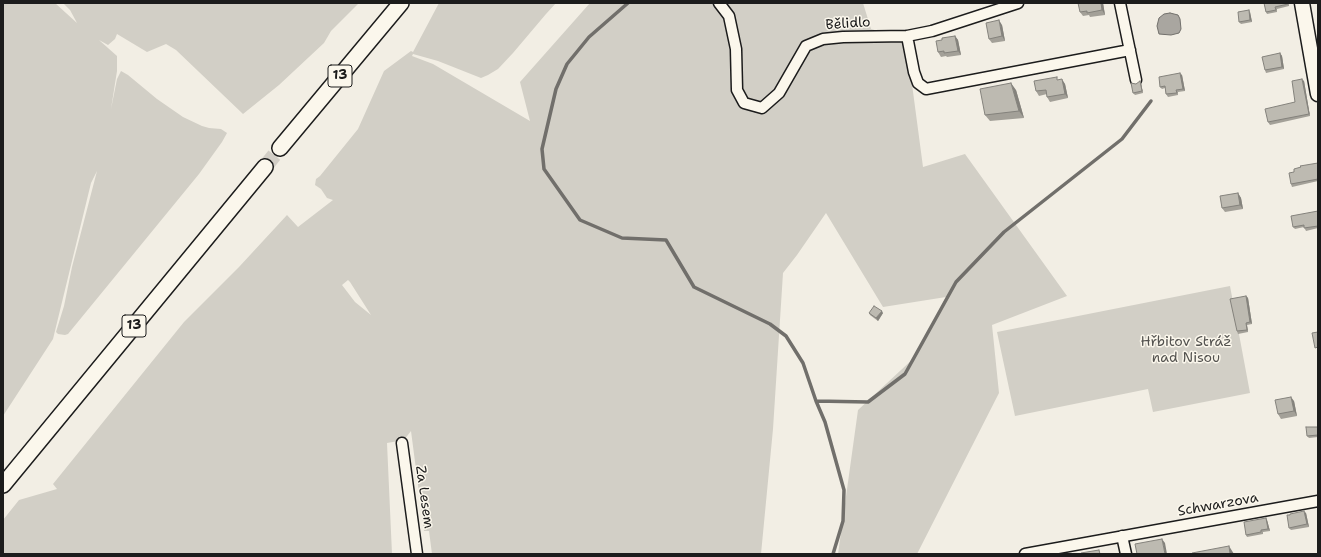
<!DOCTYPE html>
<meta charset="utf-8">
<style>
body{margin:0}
#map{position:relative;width:1321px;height:557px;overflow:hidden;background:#f2eee4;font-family:"Shantell Sans",sans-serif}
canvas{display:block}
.frame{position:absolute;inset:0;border:4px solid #1c1c1c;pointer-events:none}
</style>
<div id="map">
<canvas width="1321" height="557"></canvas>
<div class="frame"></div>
</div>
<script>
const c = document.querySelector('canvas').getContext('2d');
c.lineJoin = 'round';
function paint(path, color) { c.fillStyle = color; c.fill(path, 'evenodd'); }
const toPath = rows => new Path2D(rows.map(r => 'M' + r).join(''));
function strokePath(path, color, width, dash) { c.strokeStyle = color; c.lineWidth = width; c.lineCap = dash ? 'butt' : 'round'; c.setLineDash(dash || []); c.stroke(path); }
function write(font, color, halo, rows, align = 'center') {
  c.font = font + ' "Shantell Sans",sans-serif'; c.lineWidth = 3; c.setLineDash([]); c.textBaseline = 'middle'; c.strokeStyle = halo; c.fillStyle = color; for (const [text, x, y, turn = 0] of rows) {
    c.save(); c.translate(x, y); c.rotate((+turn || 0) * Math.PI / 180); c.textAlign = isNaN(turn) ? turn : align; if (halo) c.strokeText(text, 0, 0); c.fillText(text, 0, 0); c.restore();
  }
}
paint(toPath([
 [3,3,55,3,77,23,70,10,63,3,359,3,331,31,324,43,279,85,243,114,176,50,166,44,147,52,117,34,115,39,108,45,99,40,117,56,117,71,111,109,117,79,121,71,128,75,157,99,183,117,202,126,209,128,221,129,227,133,222,142,199,174,68,334,65,335,58,334,56,332,64,306,72,267,97,171,91,183,53,339,3,416],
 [439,3,556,3,546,14,513,53,498,69,488,75,481,78,438,61,413,54,412,56,433,64,530,121,520,82,590,3,863,3,871,29,906,39,923,167,965,154,1067,296,992,325,999,393,917,554,838,554,858,410,915,357,946,297,883,307,826,213,797,255,783,273,773,429,761,554,432,554,429,531,424,531,411,431,404,440,387,443,392,554,3,554,3,520,19,500,57,489,53,484,184,322,239,267,287,215,298,227,333,200,327,198,321,189,315,185,316,179,320,176,358,129,384,71,411,51,413,52],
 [348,280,350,282,371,315,355,302,342,285],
 [1230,286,1250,393,1153,412,1148,389,1015,416,997,332]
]), '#d2cfc6');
const water = toPath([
 [1170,13,1178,15,1180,19,1181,29,1179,33,1171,35,1159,34,1157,26,1159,18,1164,14,1170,13]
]);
paint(water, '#a9a6a0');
strokePath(water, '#716f6b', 1);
strokePath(toPath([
 [628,3,589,37,567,64,556,89,542,149,544,169,580,220,622,238,666,240,694,287,770,324,786,336,803,363,816,401,825,422,844,490,843,521,833,554],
 [816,401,868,402,905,374,956,282,1004,232,1122,139,1151,101]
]), '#716f6b', 3.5);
strokePath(toPath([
 [265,167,280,148]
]), '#d2cec6', 15, [15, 8]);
const street = toPath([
 [719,3,729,16,736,49,737,90,744,103,762,108,779,93,806,46,823,39,843,37,907,36,932,31,1018,3],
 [1120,3,1136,80],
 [907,36,914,72,918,83,926,89,1130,50],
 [402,443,417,554],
 [1122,536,1126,554],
 [1025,554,1318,501]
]);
const secondary = toPath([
 [1302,3,1318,94]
]);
const primary = toPath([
 [280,148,401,3],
 [3,485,265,167]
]);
strokePath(street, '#1c1c1c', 13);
strokePath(secondary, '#1c1c1c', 17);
strokePath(primary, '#1c1c1c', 18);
strokePath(street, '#fbf7ec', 10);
strokePath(secondary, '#fbf7ec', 14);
strokePath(primary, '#fbf7ec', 15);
paint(toPath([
 [1103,3,1105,15,1090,17,1089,15,1083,16,1080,12],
 [1264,3,1289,3,1289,6,1277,9,1277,12,1267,14,1266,12],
 [1250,12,1252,22,1241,24,1239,22],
 [1002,25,1005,41,992,43,989,39],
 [955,36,958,40,961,55,947,57,946,56,941,57,938,52,942,40],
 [1280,53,1282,56,1284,69,1266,73,1265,70],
 [1182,75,1185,91,1178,92,1178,95,1168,97,1166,94,1165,88,1162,89,1160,87],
 [1059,80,1065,84,1068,98,1050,102,1047,97,1047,94,1039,96,1036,91],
 [1304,81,1310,116,1270,125,1268,122,1295,102],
 [1141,83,1143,93,1135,95,1133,93,1136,84],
 [1016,90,1024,118,990,121,985,115],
 [1318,163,1318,181,1292,187,1291,184,1294,172],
 [1238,193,1241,198,1243,209,1225,212,1222,208],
 [1318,211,1318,228,1306,231,1304,227,1295,229,1293,227],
 [1246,296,1248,298,1252,324,1247,325,1248,332,1238,334,1237,331],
 [869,313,883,313,878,321,870,315],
 [1294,401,1297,416,1281,419,1278,414],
 [1318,427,1318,437,1309,438,1307,436],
 [1306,513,1309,527,1291,530,1289,528],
 [1266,518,1267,520,1270,531,1263,532,1263,534,1247,537,1246,535]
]), '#a3a098');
paint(toPath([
 [1101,3,1103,3,1105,15,1102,10],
 [1249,10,1250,12,1252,22,1250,20],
 [999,20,1002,25,1005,41,1002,36],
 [955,36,958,40,961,55,958,51],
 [1280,53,1282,56,1284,69,1282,67],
 [1180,73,1182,75,1185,91,1183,89],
 [1062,79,1065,84,1068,98,1065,94],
 [1302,79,1304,81,1310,116,1309,114],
 [1140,81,1141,83,1143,93,1142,91],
 [1011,83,1016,90,1024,118,1019,111],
 [1238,193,1241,198,1243,209,1240,205],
 [1246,296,1248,298,1252,324,1250,322],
 [882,311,883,313,878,321,876,318],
 [1246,323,1247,325,1248,332,1247,330],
 [1291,397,1294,401,1297,416,1294,411],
 [1304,511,1306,513,1309,527,1307,524],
 [1266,518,1267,520,1270,531,1268,529],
 [1162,539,1165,543,1167,554,1165,554],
 [1229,546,1234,554,1230,554]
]), '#84827c');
const building = toPath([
 [1078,3,1101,3,1102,10,1087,13,1087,11,1080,12,1078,3],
 [1264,3,1288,3,1288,4,1275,7,1276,10,1266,12,1264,3],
 [1249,10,1250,20,1239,22,1238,12,1249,10],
 [999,20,1002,36,989,39,986,23,999,20],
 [955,36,958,51,944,53,944,51,938,52,936,41,942,40,942,38,955,36],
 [1280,53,1282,67,1265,70,1262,57,1280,53],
 [1180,73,1183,89,1176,90,1177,93,1166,94,1165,86,1160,87,1159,77,1180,73],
 [1057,77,1057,80,1062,79,1065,94,1047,97,1046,90,1036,91,1034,81,1057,77],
 [1302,79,1309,114,1268,122,1265,109,1295,102,1292,81,1302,79],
 [1140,81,1142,91,1133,93,1131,83,1136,84,1140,81],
 [1011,83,1019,111,985,115,980,89,1011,83],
 [1318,163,1318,179,1291,184,1289,173,1294,172,1294,169,1301,167,1300,166,1318,163],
 [1238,193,1240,205,1222,208,1220,196,1238,193],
 [1318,211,1318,226,1304,228,1304,225,1293,227,1291,216,1318,211],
 [1246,296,1250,322,1246,323,1247,330,1237,331,1230,299,1246,296],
 [874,306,882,311,876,318,869,313,874,306],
 [1318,332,1318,347,1315,348,1312,333,1318,332],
 [1291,397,1294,411,1278,414,1275,400,1291,397],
 [1306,427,1318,427,1318,435,1307,436,1306,427],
 [1304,511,1307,524,1289,528,1287,515,1290,515,1290,514,1304,511],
 [1266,518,1268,529,1261,530,1261,532,1246,535,1244,522,1266,518],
 [1162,539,1165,554,1137,554,1135,544,1162,539],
 [1229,546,1230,554,1193,554,1192,553,1229,546],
 [1099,550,1100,554,1081,554,1081,553,1099,550]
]);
paint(building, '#bdbab1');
strokePath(building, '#84827c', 1);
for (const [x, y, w] of [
 [340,76,24],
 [134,326,24]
]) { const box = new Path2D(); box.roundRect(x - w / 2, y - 11, w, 22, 3); c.fillStyle = '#fbf7ec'; c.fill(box); strokePath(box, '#1c1c1c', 1); }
write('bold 13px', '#1c1c1c', null, [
 ["13",340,76],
 ["13",134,326]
]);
write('14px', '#1c1c1c', '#fbf7ec', [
 ["Bělidlo",848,24,-4],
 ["Za Lesem",424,497,82],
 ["Schwarzova",1218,505,-10]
]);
write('14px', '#53524f', '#fbf7ec', [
 ["Hřbitov Stráž",1186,342],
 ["nad Nisou",1186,358]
]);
</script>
